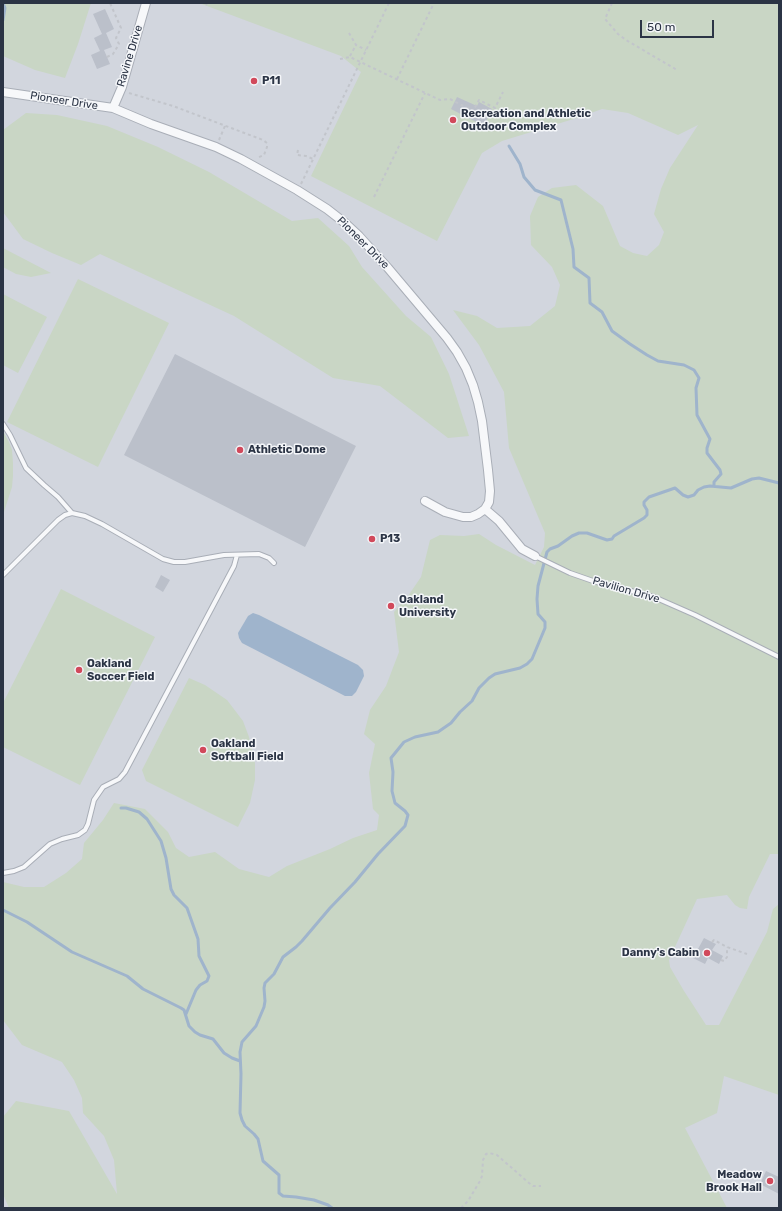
<!DOCTYPE html>
<style>
body{margin:0}
#map{position:relative;width:782px;height:1211px;overflow:hidden;background:#e4e7ec;font-family:Rubik,sans-serif}
canvas{display:block}
.frame{position:absolute;inset:0;border:4px solid #2b3445;pointer-events:none}
.scale{position:absolute;left:640px;top:20px;width:74px;height:18px;box-sizing:border-box;border:2px solid #2b3445;border-top:0;padding-left:5px;font-size:12px;line-height:14px;white-space:nowrap;color:#2b3445;-webkit-text-stroke:3px #f4f6f9;paint-order:stroke}
</style>
<div id="map">
<canvas width="782" height="1211"></canvas>
<div class="frame"></div>
<div class="scale">50 m</div>
</div>
<script>
const c = document.querySelector('canvas').getContext('2d');
c.lineJoin = 'round';
function paint(path, color) { c.fillStyle = color; c.fill(path, 'evenodd'); }
const toPath = rows => new Path2D(rows.map(r => 'M' + r).join(''));
function strokePath(path, color, width, dash) { c.strokeStyle = color; c.lineWidth = width; c.lineCap = dash ? 'butt' : 'round'; c.setLineDash(dash || []); c.stroke(path); }
function write(font, color, halo, rows, align = 'center') {
  c.font = font + ' Rubik,sans-serif'; c.lineWidth = 3; c.setLineDash([]); c.textBaseline = 'middle'; c.strokeStyle = halo; c.fillStyle = color; for (const [text, x, y, turn = 0] of rows) {
    c.save(); c.translate(x, y); c.rotate((+turn || 0) * Math.PI / 180); c.textAlign = isNaN(turn) ? turn : align; if (halo) c.strokeText(text, 0, 0); c.fillText(text, 0, 0); c.restore();
  }
}
paint(toPath([
 [3,3,779,3,779,1208,3,1208]
]), '#d2d6de');
paint(toPath([
 [3,3,91,3,78,44,65,78,35,70,3,56],
 [199,3,779,3,779,854,770,854,749,897,747,909,740,908,735,905,727,895,697,899,669,960,670,967,684,991,706,1025,719,1025,767,932,773,909,779,904,779,1095,724,1076,717,1113,685,1128,727,1208,9,1208,3,1194,3,1117,16,1101,69,1111,117,1194,114,1160,104,1136,83,1113,82,1098,74,1080,62,1062,22,1045,3,1020,3,882,24,887,44,887,66,873,82,859,84,843,103,820,114,803,145,809,168,832,176,848,189,857,215,852,239,869,269,877,287,866,330,849,353,838,377,830,379,815,373,809,369,773,375,744,364,734,370,710,386,686,399,652,394,612,408,596,421,577,430,540,440,535,464,536,479,534,496,545,535,565,544,547,545,533,509,448,504,392,479,345,453,310,477,316,497,328,530,326,555,306,560,285,552,267,531,245,530,216,538,197,552,188,576,185,603,206,620,246,633,253,647,256,659,245,664,232,654,214,661,189,670,168,698,125,678,135,628,113,602,109,580,117,502,141,482,153,437,241,311,176,361,72,341,56],
 [26,113,57,115,107,126,158,147,209,172,292,221,318,218,349,246,362,267,406,316,431,337,449,374,469,436,448,438,380,386,333,378,234,316,100,254,81,265,52,253,23,239,3,212,3,130],
 [3,248,51,273,31,277,16,274,3,267],
 [78,279,169,323,98,467,7,422],
 [3,294,47,317,18,373,3,365],
 [3,431,9,442,12,450,13,463,13,476,12,487,3,515],
 [61,589,155,637,80,785,3,747,3,703],
 [189,678,205,685,227,700,243,721,249,737,255,763,255,780,250,803,238,827,146,781,142,770]
]), '#c9d6c5');
paint(toPath([
 [253,613,259,615,358,665,363,670,364,676,356,692,352,696,345,696,242,643,239,638,238,633,248,616]
]), '#9fb4cc');
strokePath(toPath([
 [3,20,5,8,3,3],
 [509,146,520,164,524,177,535,190,561,200,573,249,574,267,589,278,590,303,602,312,612,331,630,344,647,355,658,361,684,365,694,370,699,378,696,388,697,415,710,439,707,448,707,453,720,470,721,474,714,482,714,486],
 [121,808,126,808,139,812,147,819,161,841,166,858,171,889,174,895,187,908,198,939,199,956,209,976,207,981,200,985,196,990,186,1014],
 [3,910,27,922,72,952,127,976,143,989,181,1008,184,1010,189,1026,195,1032,200,1035,213,1039,224,1053,232,1058,240,1061],
 [332,1208,328,1205,314,1200,296,1197,283,1196,279,1193,279,1175,263,1161,258,1139,254,1134,245,1126,242,1120,240,1113,241,1074,240,1052,242,1042,256,1026,264,1007,265,1001,264,988,265,983,274,974,283,957,296,947,302,941,330,908,355,882,378,854,405,826,408,815,405,811,395,803,392,791,393,772,391,758,404,742,415,737,438,732,451,723,460,712,472,701,479,688,489,678,495,674,520,668,527,664,532,659,545,628,545,622,538,614,537,599,538,586,547,552,550,549,558,546,572,536,579,533,587,533,607,540,612,539,614,536,644,518,647,515,647,510,644,505,644,502,649,497,675,488,683,495,688,497,694,495,698,490,704,487,710,486,731,488,752,479,759,478,779,483]
]), '#9fb4cc', 3);
paint(toPath([
 [105,9,114,29,106,33,112,47,104,50,110,64,97,69,91,55,100,51,94,38,102,34,93,14],
 [457,97,477,106,479,102,492,109,484,126,451,109],
 [175,354,356,446,305,547,124,455],
 [161,575,170,580,163,592,155,587],
 [704,938,716,944,712,950,723,956,719,964,708,958,705,964,693,958],
 [766,1171,779,1177,779,1194,760,1184]
]), '#bbc0ca');
const lane = toPath([
 [3,424,10,435,26,468,44,485,58,497,72,513,85,516,102,524,163,559,174,562,185,562,224,555,259,554,269,558,274,563],
 [535,556,570,573,593,581,654,597,695,615,779,657],
 [3,575,58,520,65,515,72,513],
 [3,873,14,871,24,867,50,844,62,839,78,835,85,830,88,824,94,800,103,787,119,779,125,772,234,566,237,555]
]);
const street = toPath([
 [3,92,113,108,151,124,216,147,241,159,297,190,327,209,345,223,359,236,388,268,447,338,457,352,466,368,473,385,478,402,482,421,488,470,490,491,489,502,485,509,478,514,471,517,463,517,445,512,425,501],
 [113,108,122,87,146,3],
 [485,509,499,521,522,549,535,556]
]);
strokePath(lane, '#a9aeb7', 6);
strokePath(street, '#a9aeb7', 10);
strokePath(toPath([
 [612,3,605,19,618,34,626,40,677,70],
 [206,5,207,3],
 [349,33,356,45,366,50],
 [350,56,356,45],
 [107,57,113,54,119,44,116,38,121,28,110,3],
 [340,59,350,57,440,100,450,99,473,111,479,100,495,108,503,92],
 [397,79,434,3],
 [129,93,173,106,263,140,267,143,267,147,264,155,257,158],
 [219,140,225,126],
 [298,150,297,155,306,156,313,159],
 [301,184,389,3],
 [374,197,425,93],
 [712,942,714,940,727,947,747,954],
 [721,960,724,961,727,957,727,947],
 [461,1208,468,1201,480,1181,482,1176,483,1160,486,1154,489,1153,497,1155,529,1183,533,1186,541,1186]
]), '#c2c5cb', 2, [3, 3]);
strokePath(lane, '#f7f8fa', 4);
strokePath(street, '#f7f8fa', 8);
for (const [x, y, r, color] of [
 [254,81,4,"#d1495b"],
 [453,120,4,"#d1495b"],
 [240,450,4,"#d1495b"],
 [372,539,4,"#d1495b"],
 [391,606,4,"#d1495b"],
 [79,670,4,"#d1495b"],
 [203,750,4,"#d1495b"],
 [707,953,4,"#d1495b"],
 [770,1181,4,"#d1495b"]
]) { const dot = new Path2D(); dot.arc(x, y, r, 0, 2 * Math.PI); c.fillStyle = color; c.fill(dot); strokePath(dot, '#f4f6f9', 1.5); }
write('11px', '#2b3445', '#f4f6f9', [
 ["Ravine Drive",130,56,-73],
 ["Pioneer Drive",64,101,9],
 ["Pioneer Drive",363,243,45],
 ["Pavilion Drive",626,590,16]
]);
write('bold 11px', '#2b3445', '#f4f6f9', [
 ["P11",262,81],
 ["Recreation and Athletic",461,114],
 ["Outdoor Complex",461,127],
 ["Athletic Dome",248,450],
 ["P13",380,539],
 ["Oakland",399,600],
 ["University",399,613],
 ["Oakland",87,664],
 ["Soccer Field",87,677],
 ["Oakland",211,744],
 ["Softball Field",211,757],
 ["Danny's Cabin",699,953,"right"],
 ["Meadow",762,1175,"right"],
 ["Brook Hall",762,1188,"right"]
], 'left');
</script>
